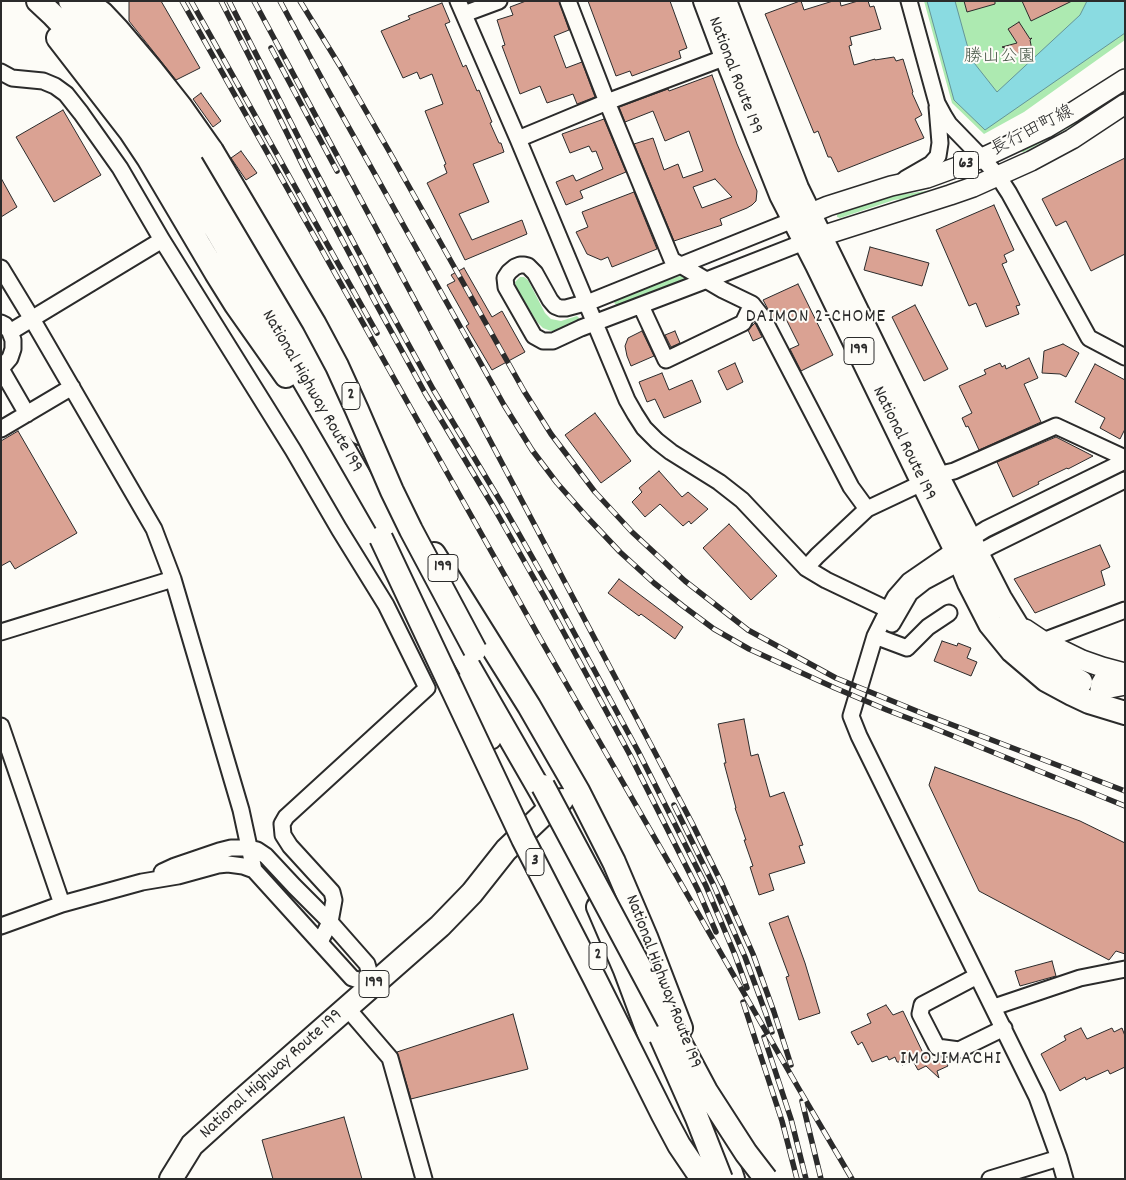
<!DOCTYPE html>
<meta charset="utf-8">
<style>
body{margin:0}
#map{position:relative;width:1126px;height:1180px;overflow:hidden;background:#fdfcf7;font-family:Dekko,sans-serif}
canvas{display:block}
.frame{position:absolute;inset:0;border:2px solid #2b2b2b;pointer-events:none}
</style>
<div id="map">
<canvas width="1126" height="1180"></canvas>
<div class="frame"></div>
</div>
<script>
const c = document.querySelector('canvas').getContext('2d');
c.lineJoin = 'round';
function paint(path, color) { c.fillStyle = color; c.fill(path, 'evenodd'); }
const toPath = rows => new Path2D(rows.map(r => 'M' + r).join(''));
function strokePath(path, color, width, dash) { c.strokeStyle = color; c.lineWidth = width; c.lineCap = dash ? 'butt' : 'round'; c.setLineDash(dash || []); c.stroke(path); }
function write(font, color, halo, rows, align = 'center') {
  c.font = font + ' Dekko,"Klee One",sans-serif'; c.lineWidth = 4; c.setLineDash([]); c.textBaseline = 'middle'; c.strokeStyle = halo; c.fillStyle = color; for (const [text, x, y, turn = 0] of rows) {
    c.save(); c.translate(x, y); c.rotate((+turn || 0) * Math.PI / 180); c.textAlign = isNaN(turn) ? turn : align; if (halo) c.strokeText(text, 0, 0); c.fillText(text, 0, 0); c.restore();
  }
}
paint(toPath([
 [924,1,1125,1,1125,40,1024,112,984,134,952,103],
 [1125,88,1125,94,1109,105,1054,136,1024,152,1022,152,1020,151],
 [956,182,959,184,935,194,894,200,840,218,837,217,837,215,839,213,892,196,932,190],
 [683,275,686,276,687,278,686,281,618,306,615,304,614,302,617,299,654,284],
 [520,277,524,277,528,280,545,313,551,319,561,321,577,316,579,318,578,321,556,331,551,331,543,328,537,322,516,287,515,282]
]), '#adeab1');
const water = toPath([
 [927,1,955,1,971,59,997,92,1080,15,1087,1,1125,1,1125,33,985,130,954,100,927,1]
]);
paint(water, '#8adbe1');
strokePath(water, '#649598', 1);
const building = toPath([
 [129,1,161,1,200,68,176,80,129,21,129,1],
 [526,1,559,1,569,30,554,36,566,68,582,62,595,97,577,104,573,94,547,103,540,86,520,94,502,46,505,45,497,20,513,15,510,7,526,1],
 [588,1,670,1,687,48,679,51,681,58,632,76,630,71,616,76,588,1],
 [800,1,801,1,804,10,833,1,840,1,841,6,858,1,868,1,870,7,874,6,881,29,850,37,852,45,849,46,854,65,875,59,875,60,894,57,896,61,903,59,913,92,912,93,922,115,915,119,924,138,838,172,831,157,828,157,818,131,814,133,765,14,800,1],
 [964,1,995,1,995,4,967,12,964,1],
 [1022,1,1072,1,1031,21,1022,1],
 [442,3,450,22,445,24,463,67,466,65,477,91,479,90,492,122,490,123,499,143,501,143,504,152,473,164,489,202,459,214,472,240,522,220,527,234,465,260,427,183,447,173,444,165,446,164,425,111,443,104,432,74,420,79,417,72,403,78,381,31,410,19,408,16,442,3],
 [1019,22,1030,39,1032,38,1030,40,1031,45,1031,48,1028,51,1024,52,1020,51,1014,58,1010,59,1007,58,1004,56,1003,53,1005,48,1002,47,1017,43,1008,29,1019,22],
 [712,75,737,144,757,191,756,201,752,205,747,208,720,219,722,225,674,241,634,144,653,138,664,170,678,164,683,178,703,171,689,131,665,141,653,111,625,122,619,107,668,89,669,91,712,75],
 [715,179,732,197,702,208,693,187,715,179],
 [201,93,221,121,213,127,193,99,201,93],
 [63,110,101,175,54,202,16,137,63,110],
 [604,119,626,172,580,191,583,198,566,205,556,182,573,175,576,181,603,169,596,151,592,152,589,146,570,153,562,134,604,119],
 [241,151,257,173,246,180,231,158,241,151],
 [1125,158,1125,254,1091,271,1066,221,1056,226,1042,199,1125,158],
 [1,178,17,207,1,217,1,178],
 [634,192,657,249,612,267,608,257,601,260,587,254,576,232,588,227,582,212,634,192],
 [994,205,1014,250,1004,255,1007,262,1002,264,1020,305,1016,306,1019,314,986,327,976,303,969,306,936,230,994,205],
 [870,247,929,263,922,286,864,270,870,247],
 [464,268,492,317,502,311,525,352,492,370,466,326,469,324,447,285,455,281,451,275,464,268],
 [798,284,833,355,801,371,790,349,799,345,784,315,774,320,763,300,798,284],
 [915,305,948,369,924,381,892,317,915,305],
 [755,323,762,337,753,341,748,330,755,323],
 [642,331,654,356,631,366,627,356,625,346,628,338,642,331],
 [675,331,680,343,671,347,665,335,675,331],
 [1063,344,1079,353,1066,377,1060,374,1042,373,1044,351,1063,344],
 [1029,358,1038,378,1024,384,1041,422,979,450,968,426,966,427,962,418,972,413,959,386,986,374,984,370,1000,363,1002,367,1005,365,1006,369,1029,358],
 [735,363,743,382,727,390,718,371,735,363],
 [1095,364,1125,380,1125,429,1120,439,1100,428,1105,418,1075,402,1095,364],
 [662,373,669,390,692,380,701,402,664,418,655,399,647,402,639,382,662,373],
 [595,413,631,461,601,483,565,435,595,413],
 [18,431,77,533,15,569,10,561,1,566,1,441,18,431],
 [1056,437,1093,456,1068,469,1067,468,1038,482,1039,484,1013,497,997,462,1056,437],
 [659,471,682,497,688,492,708,509,691,524,689,521,683,526,660,504,645,517,632,502,642,492,639,488,659,471],
 [729,524,777,576,751,600,703,548,729,524],
 [1100,545,1110,567,1101,571,1105,585,1035,613,1014,579,1100,545],
 [619,579,683,627,675,639,641,614,639,616,608,593,619,579],
 [942,641,957,646,958,643,971,648,967,658,977,662,971,676,934,661,942,641],
 [744,719,751,756,758,754,770,797,784,792,803,845,799,846,805,863,769,874,774,890,759,895,750,867,753,866,744,840,746,840,735,808,736,808,724,763,726,763,718,724,744,719],
 [935,767,1080,821,1125,843,1125,954,1116,951,1109,960,979,891,929,785,935,767],
 [788,916,805,963,820,1013,799,1020,786,977,789,976,769,923,788,916],
 [1052,961,1056,976,1020,986,1015,971,1052,961],
 [886,1005,893,1015,903,1011,923,1053,928,1051,933,1061,939,1057,942,1057,948,1066,937,1071,939,1078,926,1066,918,1070,913,1061,902,1065,901,1062,897,1062,895,1057,889,1060,887,1056,872,1062,862,1042,858,1045,851,1032,871,1023,867,1014,886,1005],
 [513,1014,528,1069,411,1099,397,1052,513,1014],
 [1081,1028,1087,1039,1112,1028,1114,1032,1122,1028,1125,1036,1125,1067,1110,1074,1108,1070,1086,1080,1085,1077,1060,1091,1041,1054,1066,1040,1064,1036,1081,1028],
 [344,1117,362,1179,273,1179,262,1140,344,1117]
]);
paint(building, '#daa293');
strokePath(building, '#2b2b2b', 1);
const minor = toPath([
 [458,1,518,139,627,400,635,414,644,428,657,441,671,452,719,482,742,500,806,568,826,580,895,613],
 [568,1,607,102,672,260,723,290,752,304,763,318,851,487,867,509],
 [909,1,937,103,944,116,949,124,982,158,998,176,1009,193,1089,338,1125,357],
 [464,14,499,1],
 [1,72,12,78,43,81,55,86,66,94,81,113,120,168,162,240,293,450,339,529,386,605,427,688,286,817,282,824,283,835,290,846,332,892,334,900,330,922,321,940,322,945],
 [518,139,607,102,726,57],
 [905,179,931,164,938,156,940,143,937,107],
 [793,220,592,301,566,308,560,308,555,306,550,300,535,273,528,266,524,265,520,265,515,267,509,272,505,278,506,287,534,336,543,341,553,341,581,328,707,280,804,242],
 [1,268,32,319,154,529,173,579,241,810,254,870],
 [641,306,666,360,743,323,752,304],
 [1,323,5,325,10,332,13,340,13,349,10,358,4,365,1,367],
 [10,332,162,240],
 [1,369,27,414],
 [1,429,72,387],
 [937,475,954,471,1056,426,1125,458],
 [806,568,817,556,867,509,922,483],
 [892,624,910,593,924,582,993,545,1125,480],
 [1,632,173,579],
 [875,636,907,648,928,627,949,613],
 [1043,641,1125,610],
 [1,726,62,904],
 [162,872,175,866,219,851,231,848,249,848,257,850,266,856,294,886,330,922,367,964,373,985],
 [1,926,62,904,142,882,178,876,218,865,228,864,243,866,254,870,352,978,373,985],
 [977,976,922,1005,920,1014,937,1047,959,1050,1004,1028],
 [994,1007,1080,978,1125,969],
 [347,1008,390,1058,424,1179],
 [990,1179,1059,1158],
 [1065,1179,1059,1158,1037,1097,859,736,851,716,875,636,888,610,895,597,909,581,970,539,986,529,1125,461]
]);
const major = toPath([
 [797,219,828,206,891,186,927,178,982,158,1046,128,1073,112,1125,79],
 [809,240,950,195,973,187,1031,161,1072,139,1125,104],
 [1025,629,1043,641,1082,660,1102,667,1125,673],
 [1124,673,1111,673,1104,679,1101,684,1100,690,1125,685]
]);
const highway = toPath([
 [38,1,53,15,88,52,118,86,142,116,182,175,218,233,342,446,549,806],
 [70,1,147,88,171,122,234,221,321,371,360,433],
 [705,1,726,57,781,195,817,265,955,549,969,583,990,624,1012,651,1046,680,1072,694,1089,702,1125,713],
 [725,1,797,188,937,475,1000,598,1019,629,1040,653,1052,665,1081,682],
 [87,2,102,13,118,30,151,69,181,107,212,151],
 [58,38,130,131,148,158,216,273,236,305,286,376],
 [434,554,529,706,578,791,614,862,646,937,681,1028],
 [463,685,490,738],
 [598,907,625,970,659,1061,687,1149],
 [707,1100,733,1179],
 [171,1179,192,1145,234,1107,440,926,472,893,506,850,550,808,562,800]
]);
strokePath(minor, '#2b2b2b', 19);
strokePath(major, '#2b2b2b', 22);
strokePath(highway, '#2b2b2b', 26);
strokePath(minor, '#fdfcf7', 15);
strokePath(major, '#fdfcf7', 19);
strokePath(highway, '#fdfcf7', 22);
const rail = toPath([
 [182,1,541,640,799,1089,852,1179],
 [191,1,377,333],
 [221,1,251,60,305,170,375,302,425,393,494,508,544,596,630,755,698,890,716,932],
 [229,1,313,166,383,298,433,389,502,504,552,592,638,751,706,886,735,955,747,988],
 [254,1,476,414,651,745,692,823,722,884,753,954,774,1012,791,1065],
 [280,1,329,92,504,405,532,450,557,483,587,517,620,552,654,583,683,606,714,629,749,649,835,688,887,710,931,727,1125,806],
 [300,1,340,66,389,151,524,391,551,434,595,492,632,532,685,581,748,630,836,678,924,714,1125,791],
 [271,48,337,171],
 [674,805,714,886,745,957,766,1014,772,1032],
 [743,1002,782,1121,797,1179],
 [764,1037,791,1119,806,1179],
 [802,1101,821,1179]
]);
strokePath(rail, '#2b2b2b', 5.5);
strokePath(rail, '#fdfcf7', 4, [11]);
const highwayBridge = toPath([
 [212,151,314,323,337,366,357,410,392,491,411,530,475,650],
 [381,538,523,839,595,979,663,1115,679,1145,702,1179],
 [543,786,706,1091,746,1153,766,1179],
 [661,1037,697,1118,721,1179]
]);
strokePath(highwayBridge, '#2b2b2b', 26, []);
strokePath(highwayBridge, '#fdfcf7', 22);
for (const [x, y, w] of [
 [966,165,25],
 [859,351,30],
 [351,396,18],
 [443,568,30],
 [535,862,18],
 [598,956,18],
 [374,984,30]
]) { const box = new Path2D(); box.roundRect(x - w / 2, y - 13.5, w, 27, 4); c.fillStyle = '#fdfcf7'; c.fill(box); strokePath(box, '#2b2b2b', 1); }
write('bold 16px', '#2b2b2b', null, [
 ["63",966,165],
 ["199",859,351],
 ["2",351,396],
 ["199",443,568],
 ["3",535,862],
 ["2",598,956],
 ["199",374,984]
]);
write('18px', '#4c5b4c', '#fdfcf7', [
 ["勝山公園",1000,59]
]);
write('18px', '#2b2b2b', '#fdfcf7', [
 ["National Route 199",734,76,69],
 ["長行田町線",1033,132,-27],
 ["National Highway Route 199",311,392,60],
 ["National Route 199",903,444,64],
 ["National Highway Route 199",662,982,69],
 ["National Highway Route 199",272,1075,-42]
]);
c.letterSpacing = '1px';
write('19px', '#2b2b2b', '#fdfcf7', [
 ["DAIMON 2-CHOME",816,318]
]);
c.letterSpacing = '0px';
c.letterSpacing = '1px';
write('20px', '#2b2b2b', '#fdfcf7', [
 ["IMOJIMACHI",951,1060]
]);
c.letterSpacing = '0px';
</script>
